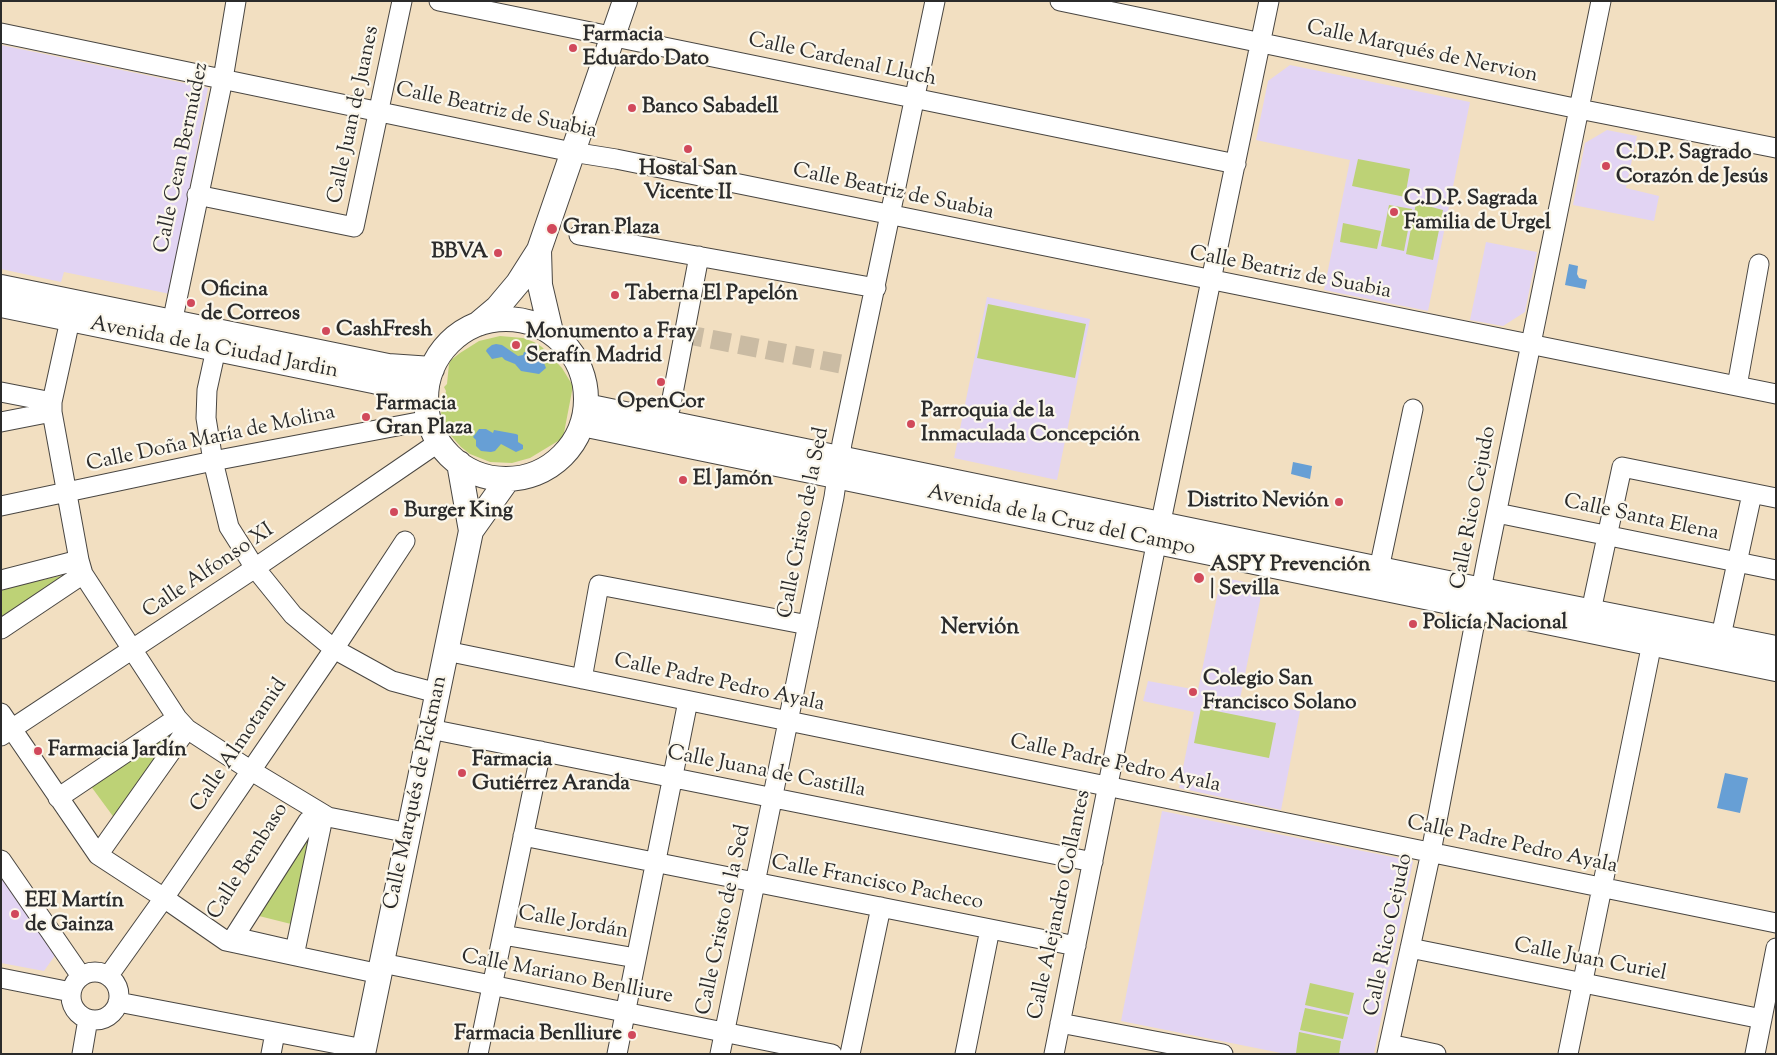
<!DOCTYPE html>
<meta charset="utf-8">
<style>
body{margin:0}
#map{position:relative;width:1777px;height:1055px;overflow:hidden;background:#f2dfc1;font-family:"Sorts Mill Goudy",serif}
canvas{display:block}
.frame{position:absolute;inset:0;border:2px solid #2b2b2b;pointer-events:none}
</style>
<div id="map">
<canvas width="1777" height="1055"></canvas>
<div class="frame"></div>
</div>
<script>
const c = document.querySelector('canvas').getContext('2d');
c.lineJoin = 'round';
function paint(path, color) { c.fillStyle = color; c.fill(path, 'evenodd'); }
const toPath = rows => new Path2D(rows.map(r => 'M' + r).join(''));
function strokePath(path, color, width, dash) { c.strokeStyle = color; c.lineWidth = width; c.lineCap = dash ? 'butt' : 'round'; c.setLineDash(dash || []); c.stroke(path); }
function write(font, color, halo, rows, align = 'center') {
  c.font = font + ' "Sorts Mill Goudy",serif'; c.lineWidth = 4.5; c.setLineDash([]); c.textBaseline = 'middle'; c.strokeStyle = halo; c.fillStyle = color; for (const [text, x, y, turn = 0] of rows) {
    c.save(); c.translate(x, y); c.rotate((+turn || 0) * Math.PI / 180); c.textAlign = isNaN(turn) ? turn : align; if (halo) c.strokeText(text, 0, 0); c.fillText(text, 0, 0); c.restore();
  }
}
paint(toPath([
 [1,45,208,88,170,294,64,272,61,282,1,269],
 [1290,65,1470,102,1428,311,1324,290,1350,160,1256,140,1268,81],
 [1607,130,1637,136,1626,188,1659,196,1654,221,1573,205,1585,143],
 [1486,242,1537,252,1525,312,1503,326,1470,320],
 [987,297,1090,319,1057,480,954,458],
 [1221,577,1263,586,1240,699,1300,711,1281,810,1179,788,1194,712,1143,701,1148,681,1198,690],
 [1162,811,1413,861,1374,1054,1286,1054,1121,1021],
 [1,874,56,954,44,971,1,963]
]), '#e2d4f3');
paint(toPath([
 [1358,159,1410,169,1405,197,1352,186],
 [1416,203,1443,210,1433,260,1406,254],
 [1389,205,1412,209,1404,251,1381,246],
 [1343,223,1381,231,1377,249,1340,242],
 [988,304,1086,324,1075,378,977,358],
 [500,336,523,338,534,342,542,347,562,368,573,386,563,438,530,458,512,463,490,462,470,454,461,447,447,431,441,413,446,391,444,387,447,384,449,364,451,360,460,353,479,341],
 [65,575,68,582,1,621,1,589],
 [1201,708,1276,723,1269,758,1194,743],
 [168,729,175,737,115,819,90,785],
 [303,840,310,843,291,924,259,916],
 [1310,983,1354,993,1349,1015,1305,1005],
 [1305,1008,1348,1017,1343,1039,1300,1030],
 [1299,1032,1341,1041,1339,1054,1296,1053]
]), '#bdd276');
paint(toPath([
 [1569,264,1578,266,1577,274,1579,278,1587,280,1585,289,1565,285],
 [496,344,502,345,518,356,523,355,524,352,533,352,542,358,546,368,539,374,521,371,515,364,505,360,502,357,492,359,486,351,487,349,492,345],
 [479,429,486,429,493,433,494,430,516,434,518,435,518,442,523,445,523,449,516,452,501,444,495,451,491,452,481,451,476,446,476,440,473,437],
 [1293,462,1312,466,1310,479,1291,474],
 [1725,773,1748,778,1740,813,1717,808]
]), '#679fd5');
strokePath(toPath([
 [684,334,841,364]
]), '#cabba3', 19, [19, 9]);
const minor = toPath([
 [439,1,1236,164],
 [1060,1,1579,109,1776,148],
 [1,33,572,152,616,159,1776,394],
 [197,195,354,227,402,1],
 [579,235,876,288],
 [70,320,52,402,52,412,79,560,83,574,177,718,187,729,250,770,328,817,409,833],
 [172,323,223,79,236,1],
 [216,349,207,390,206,418,213,461,229,527,255,568,293,615,334,649,392,681,437,693],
 [1737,386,1759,264],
 [1,392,52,402],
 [670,409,699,256],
 [1,422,52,412],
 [1,506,213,461,429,420],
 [1497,513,1776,570],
 [1379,569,1413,409],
 [1,580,79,560],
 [1591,611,1622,467,1776,498],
 [1,629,83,574],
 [1721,636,1752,494],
 [446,651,1776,923],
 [582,679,599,585,808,625],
 [1,713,98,855,164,898,226,941,380,974],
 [430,729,1093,862],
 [1,736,255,568,439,442],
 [58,798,177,718],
 [308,821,321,827,295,951,234,937,308,821],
 [523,836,1076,946],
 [98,855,187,729],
 [1,860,81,976],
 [503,935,636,958],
 [1410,948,1762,1019],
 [382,963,832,1054],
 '71 996a24 24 0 1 1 48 0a24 24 0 1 1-48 0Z',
 [109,975,164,898,334,649,405,541],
 [1,978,71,992],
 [118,1002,364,1049],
 [1060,1023,1223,1054],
 [1389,1044,1436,1054],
 [82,1054,88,1019],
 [271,1054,275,1033],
 [478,1054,541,751],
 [617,1054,688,701],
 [720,1054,834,497,842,443,935,1],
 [850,1054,881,907],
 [965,1054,990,929],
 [1054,1054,1154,555,1269,1],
 [1387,1054,1431,852,1486,564,1601,1],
 [1568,1054,1652,643],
 [1755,1054,1776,948]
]);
const major = toPath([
 [539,250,540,285,551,332],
 [1,287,388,366,432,369],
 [1,305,373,381,426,395],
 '426 399a80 80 0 1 1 160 0a80 80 0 1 1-160 0Z',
 [478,324,497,308,518,283,539,250,625,1],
 [586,406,1482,590,1776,648],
 [582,424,1776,669],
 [471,531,508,479],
 [363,1054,471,531,459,463]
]);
strokePath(minor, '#494642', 21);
strokePath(major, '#494642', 26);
strokePath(minor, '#fff', 19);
strokePath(major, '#fff', 24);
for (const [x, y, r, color] of [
 [573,48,5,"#d1495b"],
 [632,108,5,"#d1495b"],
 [688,149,5,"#d1495b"],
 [1606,166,5,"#d1495b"],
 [1394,212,5,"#d1495b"],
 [552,229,6,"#d1495b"],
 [498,253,5,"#d1495b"],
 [615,295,5,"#d1495b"],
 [191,303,5,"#d1495b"],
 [326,331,5,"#d1495b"],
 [516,345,5,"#d1495b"],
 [661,382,5,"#d1495b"],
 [366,417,5,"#d1495b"],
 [911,424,5,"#d1495b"],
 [683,480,5,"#d1495b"],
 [1339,502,5,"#d1495b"],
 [394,512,5,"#d1495b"],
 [1199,578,6,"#d1495b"],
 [1413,624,5,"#d1495b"],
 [1193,692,5,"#d1495b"],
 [38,751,5,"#d1495b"],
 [462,773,5,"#d1495b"],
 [15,914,5,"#d1495b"],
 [632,1035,5,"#d1495b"]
]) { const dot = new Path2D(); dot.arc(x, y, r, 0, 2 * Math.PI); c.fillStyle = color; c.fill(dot); strokePath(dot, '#fbf7ec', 2); }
write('bold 21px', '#2b2b2b', '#fbf7ec', [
 ["Farmacia",583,36],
 ["Eduardo Dato",583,60],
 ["Banco Sabadell",642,108],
 ["C.D.P. Sagrado",1616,154],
 ["Corazón de Jesús",1616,178],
 ["Hostal San",688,170,"center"],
 ["Vicente II",688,194,"center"],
 ["C.D.P. Sagrada",1404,200],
 ["Familia de Urgel",1404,224],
 ["Gran Plaza",563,229],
 ["BBVA",488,253,"right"],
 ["Oficina",201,291],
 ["de Correos",201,315],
 ["Taberna El Papelón",625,295],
 ["CashFresh",336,331],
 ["Monumento a Fray",526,333],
 ["Serafín Madrid",526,357],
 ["OpenCor",661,403,"center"],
 ["Farmacia",376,405],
 ["Gran Plaza",376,429],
 ["Parroquia de la",921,412],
 ["Inmaculada Concepción",921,436],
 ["El Jamón",693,480],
 ["Distrito Nevión",1329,502,"right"],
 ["Burger King",404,512],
 ["ASPY Prevención",1210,566],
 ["| Sevilla",1210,590],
 ["Policía Nacional",1423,624],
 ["Colegio San",1203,680],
 ["Francisco Solano",1203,704],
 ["Farmacia Jardín",48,751],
 ["Farmacia",472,761],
 ["Gutiérrez Aranda",472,785],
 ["EEI Martín",25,902],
 ["de Gainza",25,926],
 ["Farmacia Benlliure",622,1035,"right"]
], 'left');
write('21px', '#2b2b2b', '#fbf7ec', [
 ["Calle Marqués de Nervion",1422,53,12],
 ["Calle Cardenal Lluch",842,61,12],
 ["Calle Beatriz de Suabia",496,112,12],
 ["Calle Juan de Juanes",355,115,-78],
 ["Calle Cean Bermúdez",183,158,-78],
 ["Calle Beatriz de Suabia",893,193,12],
 ["Calle Beatriz de Suabia",1290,274,11],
 ["Avenida de la Ciudad Jardin",214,349,11],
 ["Calle Doña María de Molina",211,440,-12],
 ["Calle Rico Cejudo",1475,508,-79],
 ["Calle Santa Elena",1641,519,12],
 ["Avenida de la Cruz del Campo",1061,522,12],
 ["Calle Cristo de la Sed",805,523,-79],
 ["Calle Alfonso XI",209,572,-34],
 ["Calle Padre Pedro Ayala",719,684,12],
 ["Calle Almotamid",240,746,-56],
 ["Calle Padre Pedro Ayala",1115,765,12],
 ["Calle Juana de Castilla",766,773,11],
 ["Calle Marqués de Pickman",417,793,-78],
 ["Calle Padre Pedro Ayala",1512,846,12],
 ["Calle Bembaso",249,862,-58],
 ["Calle Francisco Pacheco",877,884,11],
 ["Calle Alejandro Collantes",1061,905,-78],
 ["Calle Cristo de la Sed",725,920,-78],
 ["Calle Jordán",573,924,10],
 ["Calle Rico Cejudo",1390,935,-78],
 ["Calle Juan Curiel",1590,961,11],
 ["Calle Mariano Benlliure",567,978,11]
]);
write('bold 22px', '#2b2b2b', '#fbf7ec', [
 ["Nervión",980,629]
]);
</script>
